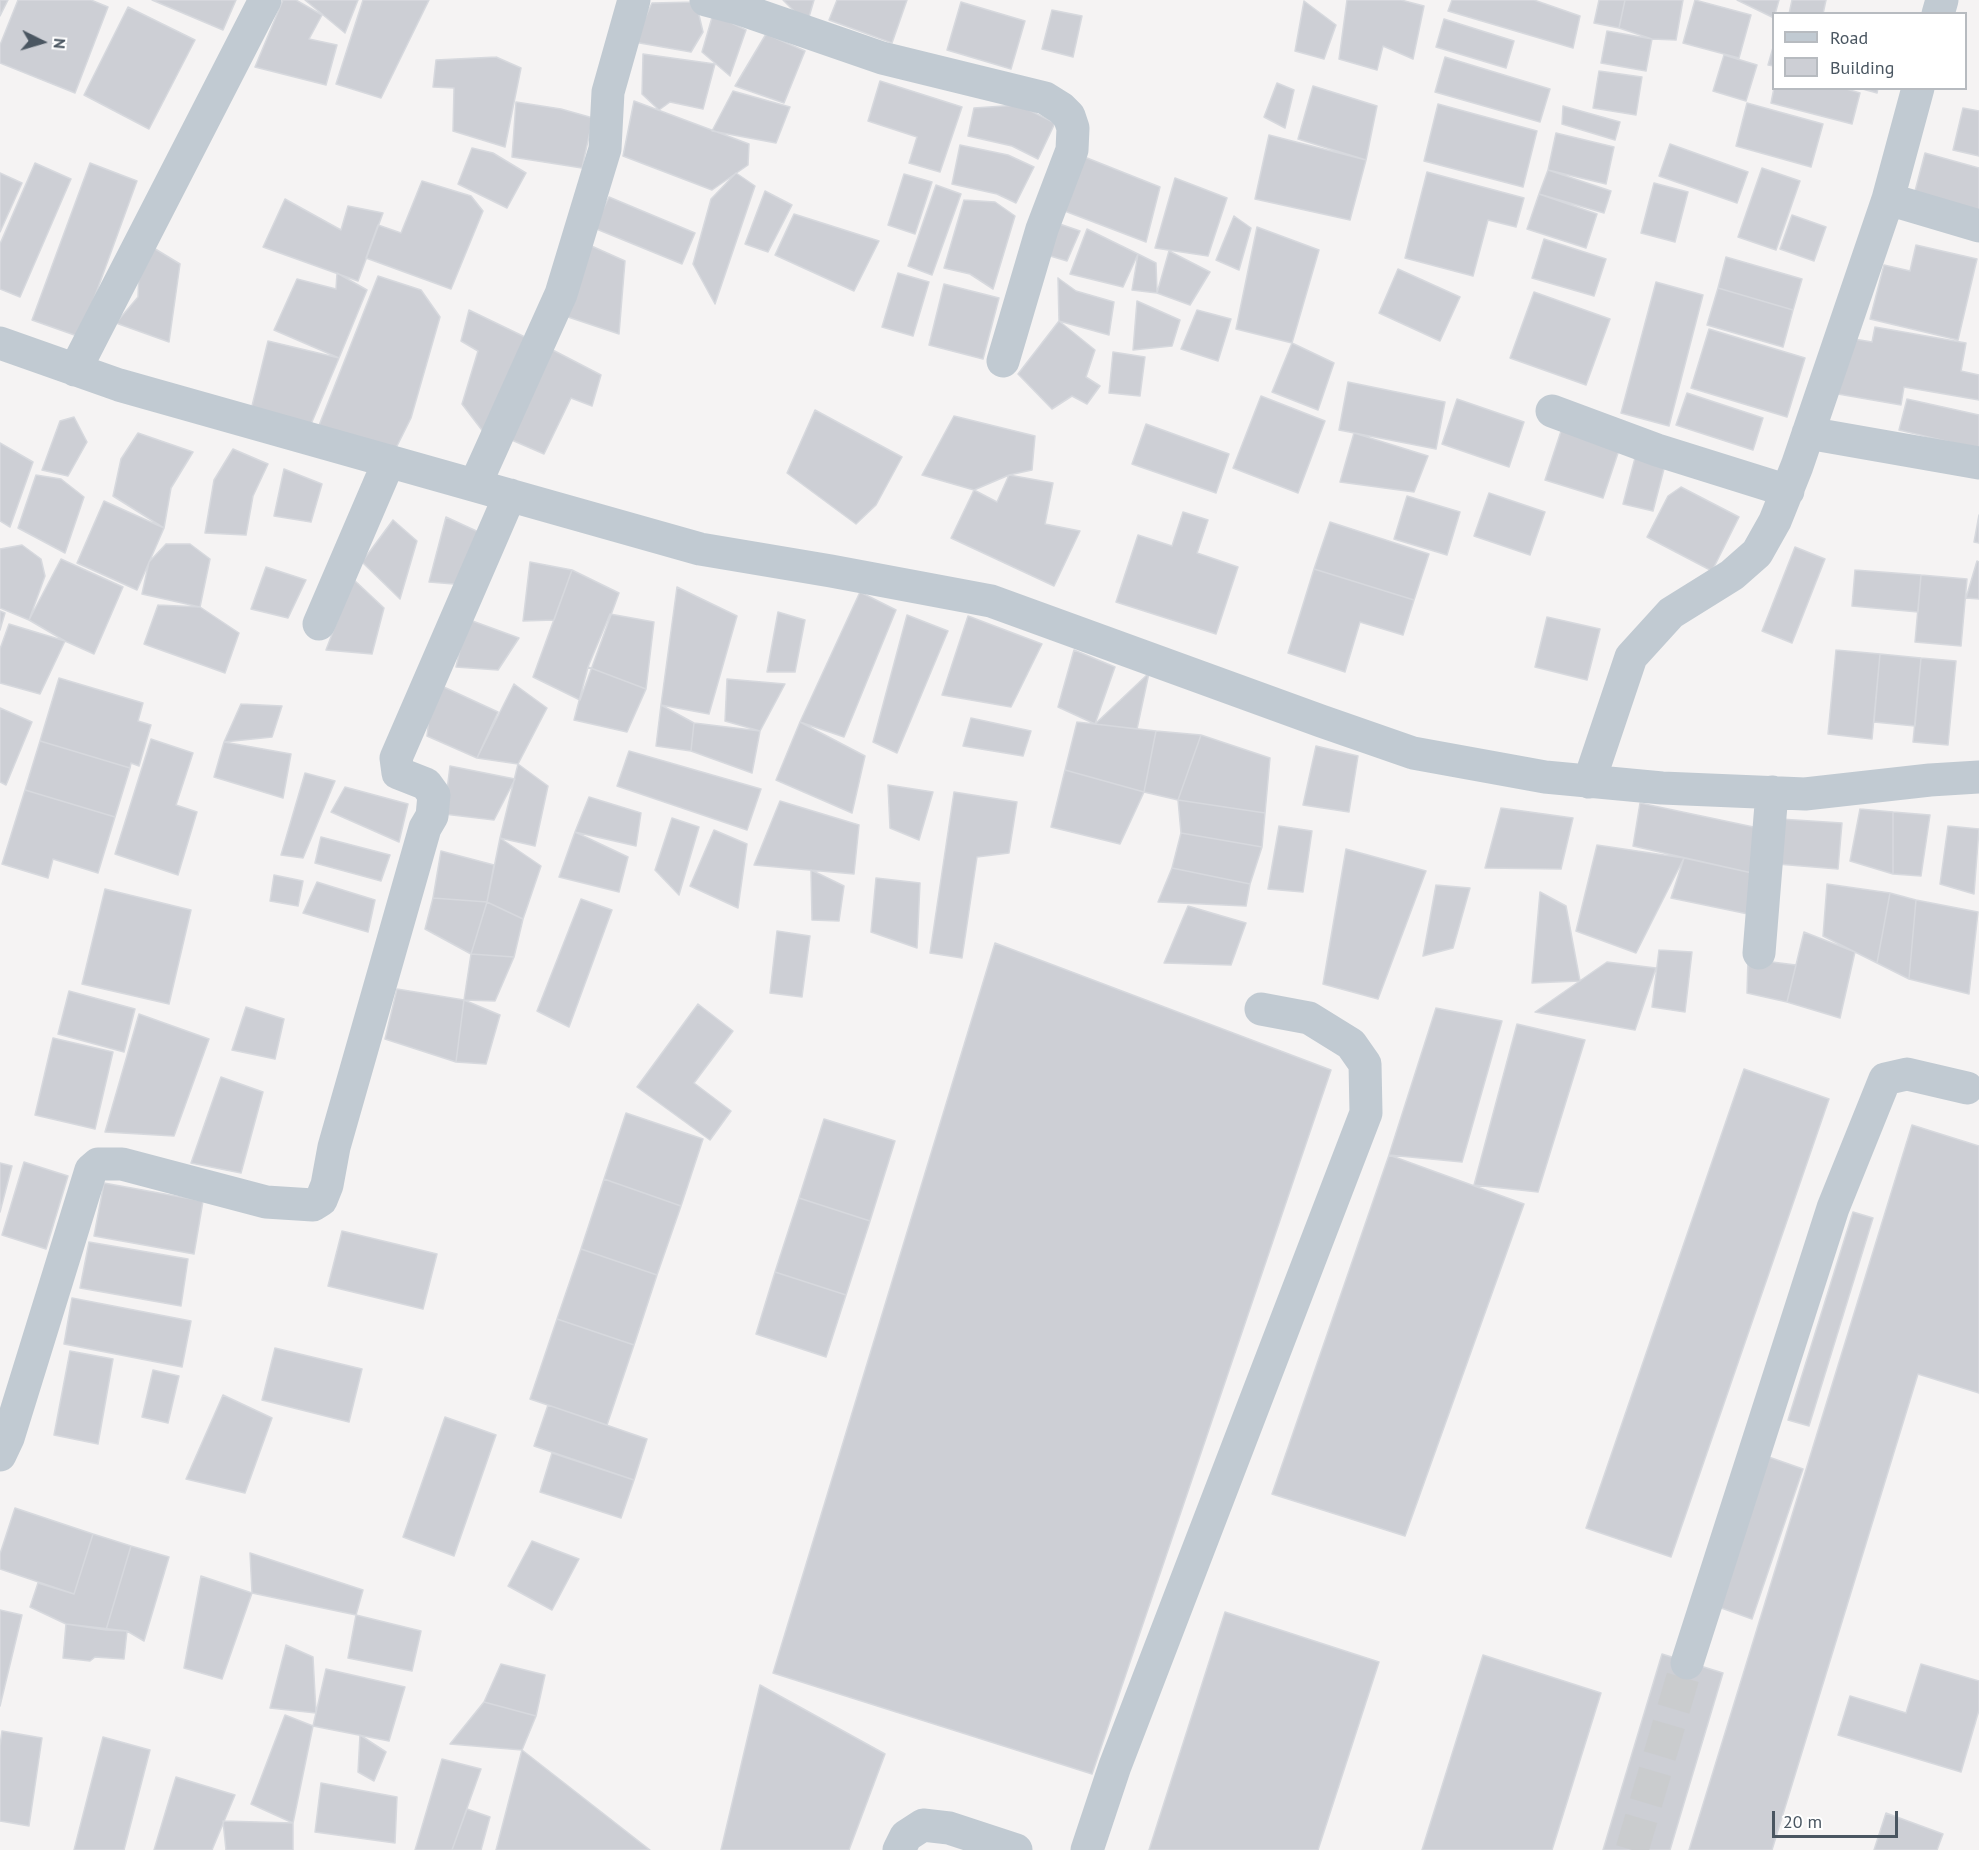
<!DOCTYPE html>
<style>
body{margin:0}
#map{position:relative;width:1979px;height:1850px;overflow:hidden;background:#f5f3f3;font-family:"PT Sans",sans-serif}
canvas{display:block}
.legend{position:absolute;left:1772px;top:12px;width:195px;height:78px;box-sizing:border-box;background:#fff;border:2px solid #b7bbc0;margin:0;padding:8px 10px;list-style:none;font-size:18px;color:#4a5661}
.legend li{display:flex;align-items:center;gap:12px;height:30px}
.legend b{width:30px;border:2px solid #b7bbc0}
.north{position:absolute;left:12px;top:12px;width:60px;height:60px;-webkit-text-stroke:4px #fff;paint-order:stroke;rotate:95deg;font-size:16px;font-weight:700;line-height:24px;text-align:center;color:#4a5661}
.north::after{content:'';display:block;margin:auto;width:21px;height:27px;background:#4a5661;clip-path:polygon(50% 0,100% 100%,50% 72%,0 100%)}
.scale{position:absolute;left:1772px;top:1811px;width:126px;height:27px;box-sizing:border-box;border:3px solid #4a5661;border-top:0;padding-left:8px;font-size:18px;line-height:21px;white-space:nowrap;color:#4a5661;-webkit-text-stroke:4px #fff;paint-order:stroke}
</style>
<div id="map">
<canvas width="1979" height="1850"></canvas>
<ul class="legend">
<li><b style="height:8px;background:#c1cad2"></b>Road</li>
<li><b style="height:16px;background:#cdcfd5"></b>Building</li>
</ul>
<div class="north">N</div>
<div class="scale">20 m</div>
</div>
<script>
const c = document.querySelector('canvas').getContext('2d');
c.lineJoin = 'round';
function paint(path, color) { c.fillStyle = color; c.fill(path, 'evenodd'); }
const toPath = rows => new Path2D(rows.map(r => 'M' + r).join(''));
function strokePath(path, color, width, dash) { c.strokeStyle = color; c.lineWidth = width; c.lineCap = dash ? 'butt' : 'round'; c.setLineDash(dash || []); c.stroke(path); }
const building = toPath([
 [0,0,8,0,0,16,0,0],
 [18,0,91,0,108,7,75,93,0,63,0,45,18,0],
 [152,0,236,0,223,30,152,0],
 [283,0,296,0,322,15,309,39,337,45,326,85,255,67,283,0],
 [305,0,358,0,345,33,305,0],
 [363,0,429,0,381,98,336,84,363,0],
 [783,0,814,0,807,24,783,0],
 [837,0,907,0,892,43,829,20,837,0],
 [1347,0,1401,0,1424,6,1413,59,1383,46,1377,70,1339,59,1347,0],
 [1452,0,1534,0,1580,16,1573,48,1448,11,1452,0],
 [1599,0,1625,0,1619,28,1594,23,1599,0],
 [1625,0,1683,0,1676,40,1652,39,1619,28,1625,0],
 [1695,0,1751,15,1739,58,1683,43,1695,0],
 [1737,0,1779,0,1774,18,1737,0],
 [1792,0,1826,0,1823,14,1789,14,1792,0],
 [1304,1,1336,25,1324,59,1295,51,1304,1],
 [696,2,703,32,691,52,634,42,652,3,696,2],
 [961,2,1025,21,1011,69,947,50,961,2],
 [128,7,195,40,149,129,84,95,128,7],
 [1052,10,1082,16,1073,57,1042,49,1052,10],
 [713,14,746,30,730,76,702,52,713,14],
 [1444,19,1514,41,1506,68,1436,47,1444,19],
 [1607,31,1652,39,1646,71,1601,63,1607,31],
 [766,34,805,51,784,103,735,86,766,34],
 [1774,44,1774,66,1768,65,1774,44],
 [643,54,715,64,703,109,670,102,659,110,642,94,643,54],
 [1724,55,1757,65,1746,101,1713,91,1724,55],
 [496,57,521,68,505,147,453,131,454,88,433,87,436,60,496,57],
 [1445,57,1550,89,1540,122,1435,92,1445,57],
 [1599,71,1642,77,1636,115,1593,108,1599,71],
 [880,81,962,107,940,172,909,163,917,137,868,121,880,81],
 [1277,83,1294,90,1285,128,1264,117,1277,83],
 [1313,86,1377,106,1366,160,1298,139,1313,86],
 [1774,88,1843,88,1860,93,1852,124,1771,103,1774,88],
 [1859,88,1878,88,1877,93,1859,88],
 [733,91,790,107,776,143,712,131,733,91],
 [634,101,749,144,748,165,712,190,623,156,634,101],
 [516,102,561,109,593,118,582,168,512,157,516,102],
 [1747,103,1823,124,1811,167,1736,146,1747,103],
 [1438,104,1537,131,1523,187,1424,161,1438,104],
 [1019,105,1055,123,1038,159,1012,146,968,136,974,108,1019,105],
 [1563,106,1620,122,1615,140,1562,124,1563,106],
 [1963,108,1979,111,1979,156,1953,150,1963,108],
 [1556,133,1614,147,1606,184,1548,170,1556,133],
 [1269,135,1366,160,1350,220,1255,199,1269,135],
 [1670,144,1748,172,1737,203,1659,176,1670,144],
 [960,145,1008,155,1034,167,1016,203,997,194,952,184,960,145],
 [472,148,493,153,526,173,507,208,458,184,472,148],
 [1925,153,1979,168,1979,212,1914,195,1925,153],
 [1082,156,1160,187,1146,242,1062,210,1082,156],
 [35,163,71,179,20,297,0,289,0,244,35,163],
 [90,163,137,181,80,337,32,320,90,163],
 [1762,168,1800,181,1776,250,1738,237,1762,168],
 [1548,170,1611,191,1604,213,1539,194,1548,170],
 [1427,172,1524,198,1516,227,1488,220,1473,276,1405,258,1427,172],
 [0,173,22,183,0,232,0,173],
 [736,173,755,186,715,304,693,264,711,199,736,173],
 [904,174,932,182,915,234,888,225,904,174],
 [1175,178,1227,198,1208,256,1155,248,1175,178],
 [422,181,471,196,483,211,451,289,366,258,378,225,401,233,422,181],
 [1654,183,1688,192,1675,242,1641,233,1654,183],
 [936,185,961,194,932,275,908,266,936,185],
 [765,191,792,205,768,252,745,244,765,191],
 [1539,194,1597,214,1586,248,1527,229,1539,194],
 [609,197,695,233,682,264,594,228,609,197],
 [285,199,341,230,348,206,383,213,358,281,263,247,285,199],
 [964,200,995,202,1015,216,993,289,970,274,944,268,964,200],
 [794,214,879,241,854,291,775,255,794,214],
 [1792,215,1826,227,1814,261,1780,249,1792,215],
 [1234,216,1251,228,1239,270,1216,260,1234,216],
 [1051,221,1080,231,1067,261,1047,255,1051,221],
 [1257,227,1319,250,1292,343,1236,329,1257,227],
 [1087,229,1138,254,1123,287,1070,274,1087,229],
 [1544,239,1606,259,1594,296,1532,278,1544,239],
 [587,244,625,261,619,334,559,314,587,244],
 [1916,245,1977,259,1958,340,1870,319,1884,265,1910,271,1916,245],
 [152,247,180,264,169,342,116,323,138,297,139,273,152,247],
 [1169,251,1210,272,1190,305,1157,293,1169,251],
 [1138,254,1156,263,1157,293,1132,290,1138,254],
 [1726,257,1802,279,1793,310,1718,288,1726,257],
 [1398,269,1460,297,1440,341,1379,313,1398,269],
 [337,273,367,290,339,358,274,330,297,279,336,289,337,273],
 [898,273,929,282,913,336,882,327,898,273],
 [378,276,421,290,440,317,411,418,394,452,318,428,378,276],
 [1058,278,1076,291,1114,302,1109,335,1059,321,1058,278],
 [1656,282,1703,295,1669,426,1621,413,1656,282],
 [944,284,999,298,983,359,929,345,944,284],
 [1718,288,1793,310,1783,347,1707,325,1718,288],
 [1534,292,1610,319,1586,385,1510,358,1534,292],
 [1137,301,1180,320,1172,346,1133,350,1137,301],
 [469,310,527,338,488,438,462,404,478,351,461,341,469,310],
 [1197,310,1231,319,1218,361,1181,349,1197,310],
 [1059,321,1095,350,1086,377,1100,386,1087,404,1072,396,1052,409,1018,374,1059,321],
 [1875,327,1966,343,1961,371,1979,375,1979,400,1904,387,1901,405,1838,394,1848,338,1872,342,1875,327],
 [1709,329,1805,358,1787,417,1691,388,1709,329],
 [268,341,339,358,309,429,251,410,268,341],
 [1292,343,1334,363,1318,410,1272,392,1292,343],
 [545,346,601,375,592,406,571,398,544,454,507,438,545,346],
 [1113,352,1145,357,1140,396,1109,393,1113,352],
 [1348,382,1445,402,1436,449,1339,430,1348,382],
 [1687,393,1763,418,1753,450,1676,425,1687,393],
 [1261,396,1325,421,1298,493,1233,468,1261,396],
 [1457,399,1524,422,1509,467,1442,444,1457,399],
 [1907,399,1979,415,1979,449,1899,430,1907,399],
 [815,410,902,457,876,505,856,524,787,473,815,410],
 [954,416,1035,436,1032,470,1009,475,974,490,922,475,954,416],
 [74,417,87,442,68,476,42,470,60,421,74,417],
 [1565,419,1623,438,1603,498,1545,480,1565,419],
 [1146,424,1229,454,1216,493,1132,464,1146,424],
 [138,433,193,452,171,488,164,528,113,496,121,459,138,433],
 [1354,433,1428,456,1414,492,1340,482,1354,433],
 [0,443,33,462,10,527,0,521,0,443],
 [233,449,268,464,253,496,246,535,205,533,214,480,233,449],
 [1636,454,1666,461,1653,511,1623,504,1636,454],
 [284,469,322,484,311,522,274,516,284,469],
 [36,475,61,479,84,497,65,553,18,528,36,475],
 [1009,475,1053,483,1045,524,1080,531,1054,586,951,538,974,490,997,502,1009,475],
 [1681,487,1739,517,1712,571,1647,537,1668,496,1681,487],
 [1489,493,1545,512,1530,555,1474,536,1489,493],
 [1407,496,1460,512,1447,555,1394,539,1407,496],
 [104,501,164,528,137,590,77,563,104,501],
 [1183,512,1208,520,1197,553,1238,567,1216,634,1116,602,1138,535,1172,546,1183,512],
 [1979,515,1979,543,1974,542,1979,515],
 [446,517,483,534,466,585,429,582,446,517],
 [393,520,417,541,400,599,362,562,393,520],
 [1330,522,1429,554,1414,600,1314,569,1330,522],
 [166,544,190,544,210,559,200,607,142,594,149,562,166,544],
 [22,545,41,559,45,576,29,620,0,608,0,549,22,545],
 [1795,547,1825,559,1792,643,1762,631,1795,547],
 [61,559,123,587,94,654,65,641,29,620,61,559],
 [1977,561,1979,562,1979,599,1966,598,1977,561],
 [530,562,572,570,554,620,523,621,530,562],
 [266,567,306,580,288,618,251,609,266,567],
 [1314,569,1414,600,1403,635,1360,622,1345,672,1288,653,1314,569],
 [572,570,619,593,580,700,533,677,572,570],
 [1855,570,1921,575,1918,612,1852,606,1855,570],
 [1921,575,1967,579,1961,646,1915,642,1921,575],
 [353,579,384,608,372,654,326,650,353,579],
 [677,587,737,616,709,714,661,705,677,587],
 [860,592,896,610,844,737,800,722,860,592],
 [158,605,200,607,239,633,225,673,144,644,158,605],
 [0,611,5,613,0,630,0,611],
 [778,612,805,620,795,672,767,672,778,612],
 [610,614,654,622,646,689,588,667,610,614],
 [907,615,948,631,897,753,873,742,907,615],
 [968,616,1042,644,1011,707,942,695,968,616],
 [1547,617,1600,629,1587,680,1535,667,1547,617],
 [467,619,519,638,498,670,456,667,467,619],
 [9,624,65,641,40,694,0,683,0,649,9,624],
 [1074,650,1115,667,1095,724,1058,707,1074,650],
 [1836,650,1880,654,1872,739,1828,734,1836,650],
 [1880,654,1921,658,1915,726,1874,722,1880,654],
 [1921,658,1956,661,1948,745,1913,742,1921,658],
 [588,667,646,689,627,732,574,720,588,667],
 [1149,673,1137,729,1095,724,1149,673],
 [59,678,143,703,138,721,151,725,139,766,131,763,130,768,40,741,59,678],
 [727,679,785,684,760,731,725,721,727,679],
 [433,682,498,712,477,758,427,736,433,682],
 [514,684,547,708,518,764,477,758,514,684],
 [241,704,282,706,272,737,224,742,241,704],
 [661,705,694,723,691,751,656,746,661,705],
 [0,708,32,722,6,785,0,782,0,708],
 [971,718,1031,731,1023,756,963,746,971,718],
 [800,722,865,756,852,813,776,780,800,722],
 [1077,722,1156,731,1144,792,1065,770,1077,722],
 [694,723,760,731,752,773,691,751,694,723],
 [1156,731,1201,735,1178,800,1144,792,1156,731],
 [1201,735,1270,758,1265,813,1178,800,1201,735],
 [151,739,193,753,176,805,197,812,178,875,115,854,151,739],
 [40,741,130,768,115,817,25,790,40,741],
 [224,742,291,754,283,798,214,777,224,742],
 [1316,746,1358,756,1349,812,1303,805,1316,746],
 [629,751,761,789,747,830,617,786,629,751],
 [518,764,548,786,535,846,500,838,518,764],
 [450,766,515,779,494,820,444,814,450,766],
 [1065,770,1144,792,1120,844,1051,827,1065,770],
 [305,773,335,781,303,858,281,855,305,773],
 [888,785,933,792,919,840,890,828,888,785],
 [345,787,408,804,399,842,331,812,345,787],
 [25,790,115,817,98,873,53,859,48,878,2,864,25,790],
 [954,792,1017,802,1009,853,977,857,962,958,930,953,954,792],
 [589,797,641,813,636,846,575,832,589,797],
 [1178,800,1265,813,1262,847,1181,833,1178,800],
 [780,801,859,825,854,874,754,865,780,801],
 [1640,803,1763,829,1752,873,1633,846,1640,803],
 [1501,808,1573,818,1561,869,1485,868,1501,808],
 [1860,809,1893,812,1893,874,1850,861,1860,809],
 [1893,812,1930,815,1921,876,1893,874,1893,812],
 [672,818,699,827,679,895,655,870,672,818],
 [1780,819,1842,823,1838,869,1777,864,1780,819],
 [1279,826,1312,831,1303,892,1268,889,1279,826],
 [1948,826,1979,829,1974,894,1940,884,1948,826],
 [714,830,747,844,738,908,690,886,714,830],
 [575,832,628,857,619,892,559,877,575,832],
 [1181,833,1262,847,1250,884,1172,868,1181,833],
 [321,837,390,855,381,881,315,863,321,837],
 [500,838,541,866,523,919,487,902,500,838],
 [1597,845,1684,858,1636,953,1576,931,1597,845],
 [1346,849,1426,871,1378,999,1323,984,1346,849],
 [441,851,494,865,487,902,433,898,441,851],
 [1684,858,1752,873,1748,914,1671,898,1684,858],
 [1172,868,1250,884,1246,906,1158,902,1172,868],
 [811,870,844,886,839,921,812,920,811,870],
 [274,875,303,881,298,906,270,901,274,875],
 [876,878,920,883,917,948,871,932,876,878],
 [317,882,375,900,368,932,303,913,317,882],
 [1827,884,1890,893,1877,963,1823,936,1827,884],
 [1436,885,1470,888,1453,948,1423,956,1436,885],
 [105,889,191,910,169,1004,82,984,105,889],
 [1540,892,1566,906,1580,981,1532,983,1540,892],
 [1890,893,1916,900,1909,979,1877,963,1890,893],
 [433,898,487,902,471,954,425,929,433,898],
 [581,899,612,910,569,1027,537,1011,581,899],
 [1916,900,1978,912,1969,994,1909,979,1916,900],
 [487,902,523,919,514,957,471,954,487,902],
 [1188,906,1246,923,1231,965,1164,963,1188,906],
 [777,931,810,936,802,997,770,993,777,931],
 [1804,932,1855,952,1840,1018,1787,1002,1804,932],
 [995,943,1331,1070,1092,1774,773,1673,995,943],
 [1659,950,1692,952,1685,1012,1652,1007,1659,950],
 [471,954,514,957,495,1001,464,1000,471,954],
 [1748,959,1796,965,1787,1002,1747,993,1748,959],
 [1607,962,1656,968,1635,1030,1535,1012,1607,962],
 [397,989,464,1000,456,1062,385,1039,397,989],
 [69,991,135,1009,124,1052,58,1034,69,991],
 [464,1000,500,1015,486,1064,456,1062,464,1000],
 [698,1004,733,1031,694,1083,731,1111,710,1140,637,1087,698,1004],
 [246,1007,284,1019,275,1059,232,1050,246,1007],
 [1436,1008,1502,1021,1462,1162,1389,1155,1436,1008],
 [139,1014,209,1039,174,1136,105,1132,139,1014],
 [1517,1024,1585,1040,1538,1192,1474,1185,1517,1024],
 [53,1038,113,1052,95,1129,35,1115,53,1038],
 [1744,1069,1829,1099,1671,1557,1586,1528,1744,1069],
 [221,1077,263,1092,241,1173,191,1163,221,1077],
 [626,1113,703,1139,681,1206,604,1179,626,1113],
 [824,1119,895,1141,870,1221,799,1198,824,1119],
 [1912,1125,1979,1146,1979,1393,1918,1374,1772,1850,1689,1850,1912,1125],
 [1389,1155,1524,1204,1405,1536,1272,1494,1389,1155],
 [24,1162,68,1176,46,1249,2,1235,24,1162],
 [0,1163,12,1166,0,1212,0,1163],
 [604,1179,681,1206,657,1275,581,1249,604,1179],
 [104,1183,203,1201,194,1254,94,1236,104,1183],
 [799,1198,870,1221,846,1295,775,1272,799,1198],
 [1853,1212,1873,1218,1809,1426,1788,1420,1853,1212],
 [342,1231,437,1254,423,1309,328,1286,342,1231],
 [89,1242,188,1259,181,1306,80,1288,89,1242],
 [581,1249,657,1275,634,1345,557,1319,581,1249],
 [775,1272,846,1295,826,1357,756,1334,775,1272],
 [72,1298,191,1321,182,1367,64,1344,72,1298],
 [557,1319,634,1345,607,1425,530,1399,557,1319],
 [275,1348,362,1369,349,1422,262,1400,275,1348],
 [70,1351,113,1359,98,1444,54,1435,70,1351],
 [153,1370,179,1376,168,1423,142,1417,153,1370],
 [223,1395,272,1418,245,1493,186,1479,223,1395],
 [548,1405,647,1439,634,1480,534,1446,548,1405],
 [445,1417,496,1435,454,1556,403,1537,445,1417],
 [552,1453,634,1480,621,1518,540,1492,552,1453],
 [1763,1455,1803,1469,1752,1619,1713,1605,1763,1455],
 [15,1508,93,1534,74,1594,0,1569,0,1554,15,1508],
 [93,1534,131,1546,106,1630,66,1624,30,1607,38,1583,74,1594,93,1534],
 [532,1541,579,1559,552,1610,508,1586,532,1541],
 [131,1546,169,1557,144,1641,127,1631,106,1630,131,1546],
 [250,1553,363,1590,356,1615,252,1593,250,1553],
 [201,1576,252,1593,222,1679,184,1668,201,1576],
 [0,1610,22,1615,0,1706,0,1610],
 [1225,1612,1379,1662,1318,1850,1149,1850,1225,1612],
 [356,1615,421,1631,412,1671,348,1658,356,1615],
 [66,1624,127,1631,124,1659,95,1657,90,1661,63,1658,66,1624],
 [286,1645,313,1657,316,1713,270,1708,286,1645],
 [1662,1654,1723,1673,1670,1850,1603,1850,1662,1654],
 [1483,1655,1601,1693,1552,1850,1422,1850,1483,1655],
 [501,1664,545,1675,536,1716,484,1702,501,1664],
 [1921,1664,1979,1681,1979,1710,1961,1772,1838,1735,1850,1696,1906,1713,1921,1664],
 [326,1669,405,1687,389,1741,313,1726,326,1669],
 [760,1685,885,1754,849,1850,721,1850,760,1685],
 [484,1702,536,1716,522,1750,450,1744,484,1702],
 [285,1715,313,1726,293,1823,251,1804,285,1715],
 [2,1731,42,1738,29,1826,0,1821,0,1746,2,1731],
 [360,1735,386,1752,374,1781,358,1772,360,1735],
 [103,1737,150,1750,124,1850,74,1850,103,1737],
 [522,1750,650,1850,496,1850,522,1750],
 [442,1759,481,1769,452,1850,415,1850,442,1759],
 [176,1777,235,1795,212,1850,154,1850,176,1777],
 [321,1783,397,1797,395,1843,315,1832,321,1783],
 [467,1809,490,1817,481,1850,452,1850,467,1809],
 [1886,1813,1943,1834,1937,1850,1874,1850,1886,1813],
 [223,1821,293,1823,293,1850,226,1850,223,1821]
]);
paint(building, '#cdcfd5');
strokePath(building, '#d7d9de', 1.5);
strokePath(toPath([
 [1632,1850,1687,1663]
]), '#caccce', 33, [33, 16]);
strokePath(toPath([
 [706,0,737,8,882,58,1045,98,1061,108,1069,116,1073,128,1072,150,1042,229,1003,361],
 [1938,14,1942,0],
 [1888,199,1979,226],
 [0,343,119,385,700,549,831,571,991,601,1321,721,1413,753,1545,777,1662,788,1805,794,1930,780,1979,777],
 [75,370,265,0],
 [1552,411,1657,450,1788,491],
 [1808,433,1979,463],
 [475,485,561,294,605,149,608,92,634,0],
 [319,624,389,461],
 [1589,782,1631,657,1671,613,1732,575,1757,553,1775,521,1797,466,1888,199,1918,88],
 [1759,953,1772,792],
 [0,1455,8,1438,91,1170,98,1164,122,1164,266,1202,313,1205,321,1200,327,1185,334,1147,425,828,432,816,434,795,426,784,398,773,396,758,510,495],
 [1687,1663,1833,1208,1885,1079,1907,1074,1967,1088],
 [899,1850,906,1836,923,1825,949,1828,1016,1850],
 [1087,1850,1115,1766,1366,1113,1365,1064,1351,1044,1309,1018,1261,1009]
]), '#c1cad2', 33);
</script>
